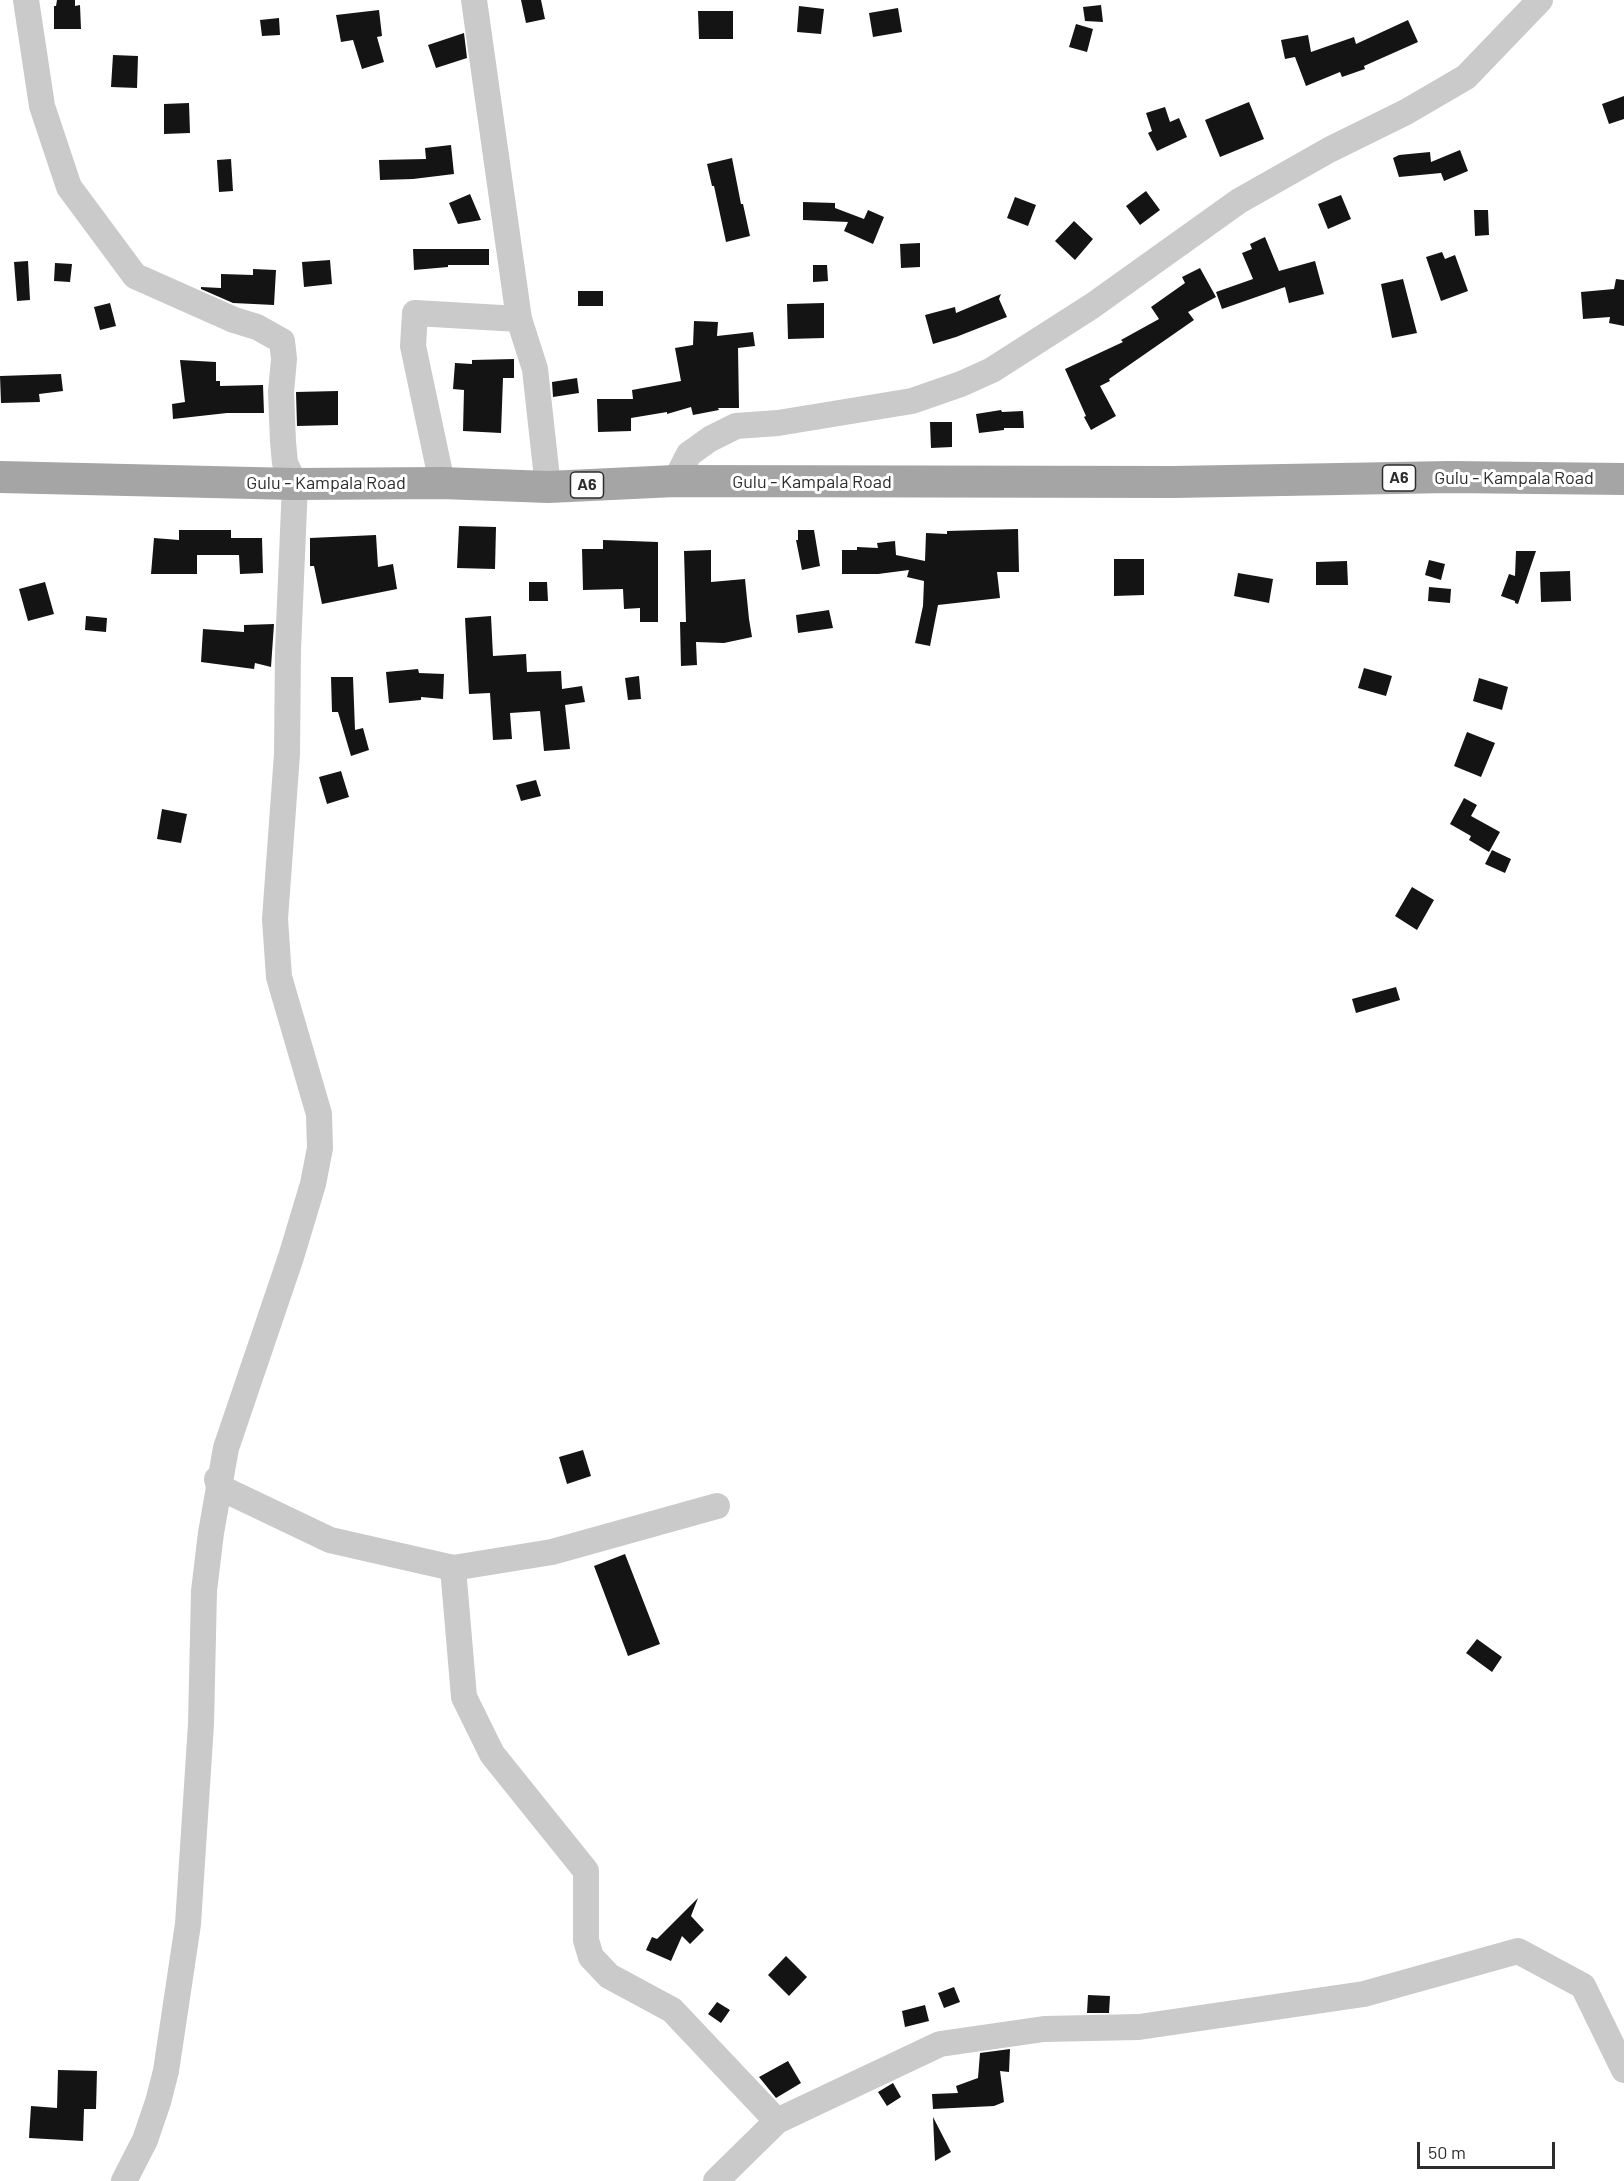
<!DOCTYPE html>
<style>
body{margin:0}
#map{position:relative;width:1624px;height:2181px;overflow:hidden;background:#fff;font-family:Barlow,sans-serif}
canvas{display:block}
.scale{position:absolute;left:1417px;top:2142px;width:138px;height:27px;box-sizing:border-box;border:3px solid #2d2d2d;border-top:0;padding-left:8px;font-size:18px;line-height:21px;white-space:nowrap;color:#2d2d2d;-webkit-text-stroke:4px #fff;paint-order:stroke}
</style>
<div id="map">
<canvas width="1624" height="2181"></canvas>
<div class="scale">50 m</div>
</div>
<script>
const c = document.querySelector('canvas').getContext('2d');
c.lineJoin = 'round';
function paint(path, color) { c.fillStyle = color; c.fill(path, 'evenodd'); }
const toPath = rows => new Path2D(rows.map(r => 'M' + r).join(''));
function strokePath(path, color, width, dash) { c.strokeStyle = color; c.lineWidth = width; c.lineCap = dash ? 'butt' : 'round'; c.setLineDash(dash || []); c.stroke(path); }
function write(font, color, halo, rows, align = 'center') {
  c.font = font + ' Barlow,sans-serif'; c.lineWidth = 6; c.setLineDash([]); c.textBaseline = 'middle'; c.strokeStyle = halo; c.fillStyle = color; for (const [text, x, y, turn = 0] of rows) {
    c.save(); c.translate(x, y); c.rotate((+turn || 0) * Math.PI / 180); c.textAlign = isNaN(turn) ? turn : align; if (halo) c.strokeText(text, 0, 0); c.fillText(text, 0, 0); c.restore();
  }
}
paint(toPath([
 [57,0,75,0,75,6,80,5,81,29,54,29,54,6,56,6],
 [521,0,541,0,545,19,526,23],
 [1101,5,1103,22,1085,21,1083,7],
 [799,6,824,9,821,34,797,32],
 [898,8,902,32,873,37,869,13],
 [379,10,382,36,377,37,384,62,362,69,353,40,341,42,336,15],
 [698,11,733,11,733,39,699,39],
 [279,18,280,35,262,36,260,20],
 [1408,20,1418,42,1364,66,1365,69,1342,77,1340,72,1306,86,1295,57,1285,59,1281,40,1308,35,1311,52,1354,37,1356,44],
 [1076,24,1093,29,1087,52,1069,47],
 [464,33,467,58,436,68,428,45],
 [113,55,138,56,137,88,111,87],
 [1624,96,1624,119,1609,124,1602,104],
 [1249,102,1264,139,1220,157,1205,120],
 [189,103,190,133,164,134,164,104],
 [1165,107,1170,122,1179,118,1187,137,1157,151,1148,133,1152,131,1146,113],
 [451,145,454,174,413,179,380,180,379,160,426,159,425,148],
 [1460,150,1468,171,1444,181,1441,173,1399,177,1393,158,1399,155,1430,152,1431,162],
 [732,158,741,204,743,204,750,236,726,242,714,186,712,186,707,164],
 [231,159,233,191,219,192,217,160],
 [1146,191,1160,210,1140,225,1126,206],
 [470,194,481,220,458,224,449,203],
 [1341,195,1351,219,1328,229,1318,204],
 [1015,197,1036,205,1028,226,1007,218],
 [803,202,835,203,835,208,864,219,868,210,884,217,873,244,844,231,848,222,803,220],
 [1474,210,1488,210,1489,235,1475,236],
 [1074,221,1093,239,1075,260,1055,241],
 [1265,237,1279,271,1315,261,1324,294,1289,303,1285,287,1222,309,1216,292,1253,279,1242,253,1252,249,1250,244],
 [920,243,920,267,901,268,900,244],
 [413,249,489,249,489,265,448,265,448,267,414,270],
 [1442,252,1445,259,1455,255,1468,291,1441,301,1426,257],
 [330,260,332,284,304,287,302,262],
 [28,261,30,300,17,301,14,262],
 [55,263,72,264,70,282,54,281],
 [813,265,827,265,828,281,813,282],
 [1200,268,1216,297,1188,312,1194,320,1109,379,1110,381,1100,386,1116,416,1091,430,1084,417,1086,416,1065,369,1123,342,1121,340,1159,319,1151,307,1185,283,1182,277],
 [253,269,276,270,274,305,233,303,201,289,201,287,221,288,221,274,253,275],
 [1403,279,1417,333,1392,338,1381,284],
 [1616,279,1624,280,1624,326,1609,323,1610,317,1583,319,1581,292,1614,289],
 [578,291,603,291,603,306,578,306],
 [1001,294,999,299,1007,317,956,337,933,344,925,315,955,307,956,313],
 [110,303,116,326,100,330,94,307],
 [824,303,824,338,788,339,787,304],
 [694,321,718,322,717,336,753,332,755,346,738,348,739,408,718,408,719,410,693,415,691,407,667,414,667,412,631,418,631,431,598,432,597,399,633,399,632,390,681,381,675,348,693,345],
 [514,359,514,378,503,378,501,433,463,431,464,390,453,389,455,363,472,364,472,360],
 [180,360,216,362,216,381,220,381,220,386,263,385,264,413,227,413,173,419,172,404,185,402],
 [61,374,63,391,39,394,40,402,1,403,0,376],
 [577,378,579,393,553,397,552,382],
 [338,391,338,425,297,426,296,392],
 [1001,410,1002,412,1023,411,1024,428,1004,428,1004,430,979,433,976,414],
 [930,422,952,422,952,447,931,448],
 [459,526,496,527,495,569,457,568],
 [1018,529,1019,572,997,572,1000,598,938,605,930,646,915,643,923,606,924,581,907,577,909,570,878,574,842,574,842,550,857,550,857,547,878,548,877,543,895,541,896,555,925,561,926,533,947,534,947,531],
 [179,530,231,530,231,538,262,538,263,573,240,574,239,555,197,555,197,574,151,574,154,538,179,540],
 [798,530,814,530,820,566,802,570,796,540,798,540],
 [376,535,378,567,393,564,397,589,322,604,314,566,310,566,310,538],
 [603,540,658,542,658,622,640,622,640,608,624,609,623,589,583,590,582,549,603,549],
 [711,550,711,582,745,579,749,619,752,637,724,643,696,642,697,665,681,666,680,622,686,622,684,551],
 [1516,551,1536,551,1518,604,1515,603,1515,601,1501,596,1509,574,1515,576],
 [1114,559,1144,559,1144,595,1114,596],
 [1429,560,1445,564,1441,580,1425,575],
 [1347,561,1348,585,1316,585,1316,562],
 [1570,571,1571,601,1541,602,1540,572],
 [1238,573,1273,579,1269,603,1234,596],
 [45,582,54,614,28,621,19,589],
 [529,582,547,582,548,601,529,601],
 [1429,587,1451,589,1450,603,1428,601],
 [829,610,833,628,798,633,796,615],
 [86,616,107,618,106,632,85,630],
 [491,616,493,656,526,654,527,672,561,671,562,689,582,686,585,702,565,705,570,749,544,751,540,711,510,713,512,739,493,740,490,693,469,694,465,618],
 [274,624,271,667,255,663,254,669,201,662,203,629,244,632,244,625],
 [1364,668,1392,676,1386,696,1358,688],
 [418,669,419,673,444,674,443,699,421,697,421,700,389,703,386,672],
 [639,676,641,699,628,700,625,678],
 [331,677,353,677,355,730,363,728,369,750,351,756,338,712,332,712],
 [1479,678,1508,687,1502,710,1473,701],
 [1467,732,1495,743,1481,777,1454,766],
 [341,771,349,797,327,804,319,777],
 [536,780,541,796,521,801,516,785],
 [1464,798,1477,805,1471,816,1500,832,1489,852,1469,840,1471,836,1450,824],
 [162,809,187,814,181,843,157,839],
 [1492,850,1511,859,1505,873,1485,864],
 [1412,887,1434,900,1417,930,1395,916],
 [1396,987,1400,1000,1356,1013,1352,999],
 [583,1450,591,1476,567,1484,559,1457],
 [625,1554,660,1644,628,1656,594,1566],
 [1477,1639,1502,1657,1492,1672,1466,1653],
 [698,1898,691,1916,704,1930,690,1944,682,1936,671,1961,646,1950,652,1937,657,1939],
 [786,1956,807,1977,789,1996,768,1975],
 [954,1987,960,2002,944,2008,938,1993],
 [1088,1995,1110,1996,1109,2013,1087,2013],
 [717,2002,730,2010,721,2023,708,2014],
 [925,2005,929,2021,905,2027,902,2011],
 [1010,2049,1009,2072,1000,2071,1004,2102,994,2106,933,2109,932,2094,958,2093,956,2086,978,2078,980,2053],
 [788,2061,801,2083,776,2098,759,2077],
 [58,2070,97,2071,96,2109,84,2109,83,2141,29,2138,31,2106,57,2108],
 [893,2083,901,2097,887,2106,878,2092],
 [933,2117,951,2152,935,2161]
]), '#141414');
strokePath(toPath([
 [26,0,42,106,69,187,135,276,234,320,257,327,282,341,284,359,281,392,283,442,285,463,295,484,288,650,287,754,275,919,279,977,319,1114,320,1148,313,1184,291,1257,226,1448,211,1533,204,1591,201,1724,188,1924,166,2071,158,2102,145,2140,124,2181],
 [474,0,519,319,535,369,548,487],
 [675,481,689,454,710,439,736,426,778,423,912,401,961,384,992,370,1092,306,1239,201,1329,150,1406,112,1466,77,1540,0],
 [442,483,413,346,415,313,519,319],
 [217,1479,219,1487,330,1540,453,1568,552,1552,717,1506],
 [453,1568,464,1697,492,1754,586,1871,586,1940,591,1957,609,1976,672,2010,777,2121],
 [716,2181,777,2121,940,2044,1044,2029,1139,2027,1364,1994,1518,1951,1583,1986,1624,2070]
]), '#cacaca', 26);
strokePath(toPath([
 [0,477,295,484,442,483,548,487,675,481,1173,482,1450,477,1624,479]
]), '#a5a5a5', 32);
for (const [x, y, w] of [
 [1399,478,33],
 [587,485,33]
]) { const box = new Path2D(); box.roundRect(x - w / 2, y - 13, w, 26, 4.5); c.fillStyle = '#fff'; c.fill(box); strokePath(box, '#2d2d2d', 1.5); }
write('bold 16px', '#2d2d2d', null, [
 ["A6",1399,478],
 ["A6",587,485]
]);
write('18px', '#2d2d2d', '#fff', [
 ["Gulu - Kampala Road",1514,478],
 ["Gulu - Kampala Road",812,482],
 ["Gulu - Kampala Road",326,483]
]);
</script>
